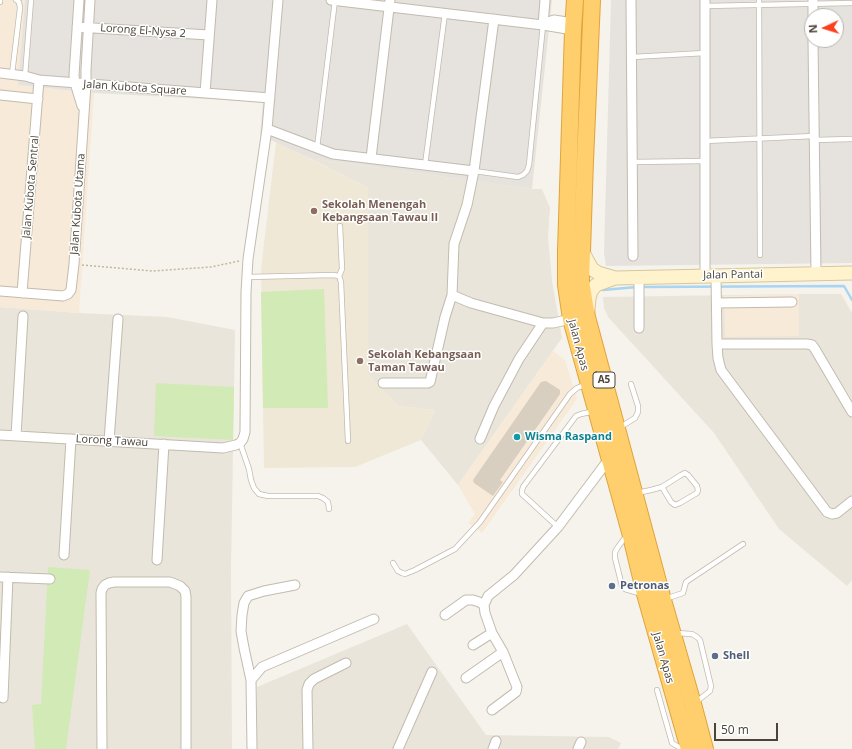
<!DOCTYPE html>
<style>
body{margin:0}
#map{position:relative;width:852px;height:749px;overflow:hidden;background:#f6f3ec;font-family:"Open Sans",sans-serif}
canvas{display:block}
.north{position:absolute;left:804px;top:8px;width:40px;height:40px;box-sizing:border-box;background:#fff;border:1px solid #b7b4b0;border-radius:50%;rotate:266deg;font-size:11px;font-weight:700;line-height:16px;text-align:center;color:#4b4439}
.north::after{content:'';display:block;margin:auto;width:14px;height:18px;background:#fc3f1d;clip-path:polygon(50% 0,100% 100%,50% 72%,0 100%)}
.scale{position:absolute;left:714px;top:723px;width:64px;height:18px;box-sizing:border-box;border:2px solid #4b4439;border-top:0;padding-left:5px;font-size:12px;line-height:14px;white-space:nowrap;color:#4b4439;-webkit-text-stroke:3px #fff;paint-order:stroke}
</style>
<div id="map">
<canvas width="852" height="749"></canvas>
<div class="north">N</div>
<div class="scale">50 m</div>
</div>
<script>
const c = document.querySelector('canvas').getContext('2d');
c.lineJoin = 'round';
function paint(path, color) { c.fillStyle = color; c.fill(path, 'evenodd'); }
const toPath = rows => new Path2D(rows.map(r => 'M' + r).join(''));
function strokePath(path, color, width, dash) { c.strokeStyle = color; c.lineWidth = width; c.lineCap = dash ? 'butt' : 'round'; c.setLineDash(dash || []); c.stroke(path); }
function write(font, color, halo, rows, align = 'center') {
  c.font = font + ' "Open Sans",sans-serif'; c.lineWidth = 3; c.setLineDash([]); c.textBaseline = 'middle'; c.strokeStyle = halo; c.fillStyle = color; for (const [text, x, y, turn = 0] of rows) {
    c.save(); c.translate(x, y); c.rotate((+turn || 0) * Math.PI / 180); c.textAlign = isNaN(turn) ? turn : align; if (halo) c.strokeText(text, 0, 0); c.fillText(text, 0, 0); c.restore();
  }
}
paint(toPath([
 [309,158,532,189,542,189,550,208,548,236,552,281,562,338,458,485,421,440,435,410,398,406,368,374,368,188],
 [799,294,841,294,852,313,852,580,847,586,779,529,714,433,608,317,604,308,603,297],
 [0,307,79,313,167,317,235,330,231,570,232,749,0,749],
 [407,624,486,735,609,737,621,743,618,749,257,749,257,687]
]), '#eae5da');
paint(toPath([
 [0,0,25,0,19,85,94,93,79,313,0,307],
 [799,294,799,336,725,337,724,296],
 [553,351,565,360,577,399,482,533,468,523,475,514,458,485]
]), '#f7ead8');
paint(toPath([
 [25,0,552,0,532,189,309,158,260,135,263,102,94,93,18,85],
 [611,0,852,0,852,263,606,266,604,253],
 [812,16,836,16,836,40,812,40]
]), '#e6e2dd');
paint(toPath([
 [276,142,368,188,368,374,398,406,435,410,421,440,355,467,264,468,261,269]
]), '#efe8d6');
paint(toPath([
 [324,289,328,408,263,408,261,292],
 [156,383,234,387,233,440,154,436],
 [48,567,90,570,66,749,35,749,32,705,41,704]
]), '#d2eab5');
strokePath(toPath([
 [642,287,844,286,852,300],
 [603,290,637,287]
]), '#a9d4f2', 2.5);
paint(toPath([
 [546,381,560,390,560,394,500,480,503,482,493,496,474,483,473,480,541,382]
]), '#d8cfc1');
const lane = toPath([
 [759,0,760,255],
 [0,2,0,0],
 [705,6,852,3],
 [632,57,705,53],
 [12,74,20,8,19,2,16,0],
 [25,76,31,0],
 [814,140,852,139],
 [705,141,814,136],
 [317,148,335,0],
 [633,162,705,161],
 [425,165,445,13],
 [474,171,518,177,523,175,527,171,529,165,543,25],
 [339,276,342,269,340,226],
 [247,277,333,275,339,276,341,282,348,441],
 [619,428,635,418,638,412,638,406,631,384],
 [240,443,249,469,251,480,254,488,259,494,268,496,318,496,323,498,328,502,329,509],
 [637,493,651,490,662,487,681,475,685,473,688,475,697,486,698,490,697,493,680,503,675,505,671,502,662,487],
 [558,527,522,494,522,491,523,487,576,416,581,414,595,411],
 [627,535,618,547,615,552,615,558,622,586,625,589,642,594],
 [393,563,398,571,402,573,405,574,415,570,455,549,480,522,570,394,577,388,587,384],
 [665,599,683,593,686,582,743,544],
 [676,633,692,634,697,637,700,640,711,686,710,691,696,702],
 [657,690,672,743,682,749]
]);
const street = toPath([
 [79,0,74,75,75,83,82,106],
 [331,0,543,25,573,30],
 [631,0,633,256],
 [705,0,705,276],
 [813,0,813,16],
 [494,19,474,171,467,205,454,244,452,295,471,303,543,323,553,323,571,319],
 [548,22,554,20,574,23],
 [543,25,545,0],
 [77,27,209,35],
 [813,40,816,274],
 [0,73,25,76,39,80,270,98],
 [205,93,212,0],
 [0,95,38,99],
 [267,129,333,154,474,171],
 [371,158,390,0],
 [716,276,717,344,807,344,812,345,815,349,852,412],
 [639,277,639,328],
 [0,291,63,296,68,294,71,290,74,264,86,84,86,70,90,0],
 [22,293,39,80],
 [717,303,792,302],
 [717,344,718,358,721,370,827,512,832,514,837,513,852,501],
 [383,383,428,383,430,382,445,317,452,295],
 [0,435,223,448,236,445,240,443,243,439,245,432,246,292,248,259,267,129,278,0],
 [16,436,23,316],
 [480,439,494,406,519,359,543,323],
 [109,441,118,319],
 [64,555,71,439],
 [157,560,164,444],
 [0,577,50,579],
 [445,615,466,600,473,600,479,602,484,605],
 [473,645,492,633],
 [466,678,503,652],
 [251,680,244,648,241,631,242,615,244,603,248,596,264,591,295,585],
 [3,698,8,577],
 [492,710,516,692,517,687,503,652,492,633,485,613,484,605,488,596,514,575,558,527,609,459],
 [102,749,101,593,102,589,105,585,109,583,114,582,170,582,180,586,185,591,186,597,186,749],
 [252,749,251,680,262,667,374,619],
 [308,749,307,690,309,684,314,679,346,663],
 [398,749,432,672],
 [493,749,496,741],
 [578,749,581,742]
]);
const secondary = toPath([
 [582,250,587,260,592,269,598,273,615,278],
 [588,310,589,298,591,291,596,285,615,278,852,273]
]);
const highway = toPath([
 [575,0,573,30,566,251,566,285,571,319,630,532,645,594,689,749],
 [592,0,585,161,581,281,587,317,663,600,693,704,705,749]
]);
strokePath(lane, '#c2bbae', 6);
strokePath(street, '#c2bbae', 11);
strokePath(secondary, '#d6c79b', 15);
strokePath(highway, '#e0a43c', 18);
strokePath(toPath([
 [82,265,153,271,211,267,239,261]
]), '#c4b79f', 1.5, [2, 2]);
strokePath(lane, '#fff', 4.5);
strokePath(street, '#fff', 9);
strokePath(secondary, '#fff3cd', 13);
strokePath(highway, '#ffcf6e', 16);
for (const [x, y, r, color] of [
 [314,211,4,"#8d6e63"],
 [360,361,4,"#8d6e63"],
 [517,437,4,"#0f9aa8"],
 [612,586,4,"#5c6f8a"],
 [715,656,4,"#5c6f8a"]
]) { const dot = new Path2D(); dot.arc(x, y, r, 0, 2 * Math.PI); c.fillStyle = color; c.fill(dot); strokePath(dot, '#fff', 1.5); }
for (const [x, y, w] of [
 [604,380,22]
]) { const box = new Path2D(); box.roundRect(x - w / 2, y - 8, w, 16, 3); c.fillStyle = '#fff'; c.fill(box); strokePath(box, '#4b4439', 1); }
write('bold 10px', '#4b4439', null, [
 ["A5",604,380]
]);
write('11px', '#4b4439', '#fff', [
 ["Lorong El-Nysa 2",143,31,4],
 ["Jalan Kubota Square",135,88,4],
 ["Jalan Kubota Sentral",31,187,-85],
 ["Jalan Kubota Utama",78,204,-86],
 ["Jalan Pantai",733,275,-1],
 ["Jalan Apas",578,345,75],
 ["Lorong Tawau",112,441,3],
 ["Jalan Apas",663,658,74]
]);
write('bold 11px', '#785e54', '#fff', [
 ["Sekolah Menengah",322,205],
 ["Kebangsaan Tawau II",322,218],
 ["Sekolah Kebangsaan",368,355],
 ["Taman Tawau",368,368]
], 'left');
write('bold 11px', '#0d838f', '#fff', [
 ["Wisma Raspand",525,437]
], 'left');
write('bold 11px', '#4e5e75', '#fff', [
 ["Petronas",620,586],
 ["Shell",723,656]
], 'left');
</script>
